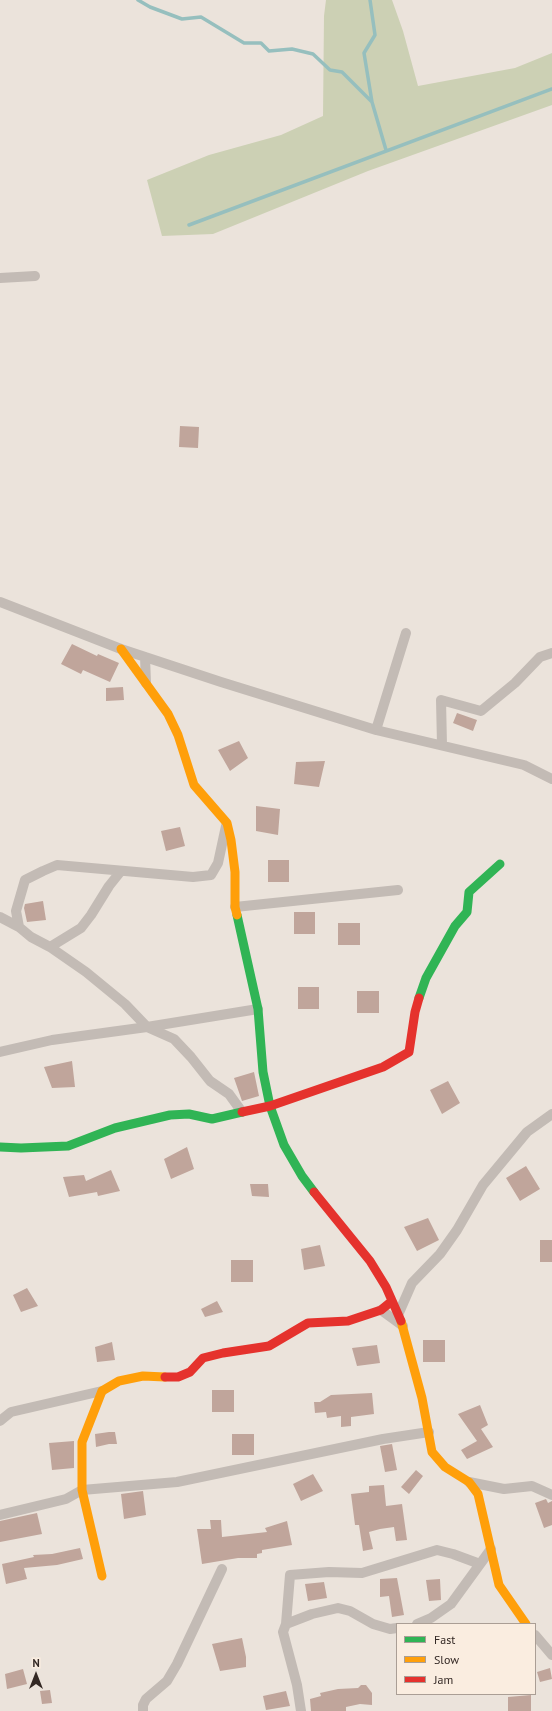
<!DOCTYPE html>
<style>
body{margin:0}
#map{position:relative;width:552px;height:1711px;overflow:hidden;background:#ebe3db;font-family:"PT Sans",sans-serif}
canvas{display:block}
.legend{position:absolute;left:396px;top:1623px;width:140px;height:72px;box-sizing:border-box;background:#faede0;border:1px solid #aa9e95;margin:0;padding:5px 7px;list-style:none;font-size:12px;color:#332824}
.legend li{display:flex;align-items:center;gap:8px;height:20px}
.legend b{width:20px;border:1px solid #aa9e95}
.north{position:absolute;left:16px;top:1655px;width:40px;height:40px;-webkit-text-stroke:3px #faede0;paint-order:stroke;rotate:0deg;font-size:11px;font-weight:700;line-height:16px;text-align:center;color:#332824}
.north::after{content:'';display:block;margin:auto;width:14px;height:18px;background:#332824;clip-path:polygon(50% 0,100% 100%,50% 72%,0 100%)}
</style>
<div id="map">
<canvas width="552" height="1711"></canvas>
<ul class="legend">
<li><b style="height:5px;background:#30b455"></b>Fast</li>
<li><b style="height:5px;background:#ff9f0a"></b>Slow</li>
<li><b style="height:5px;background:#e5322d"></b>Jam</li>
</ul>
<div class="north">N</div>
</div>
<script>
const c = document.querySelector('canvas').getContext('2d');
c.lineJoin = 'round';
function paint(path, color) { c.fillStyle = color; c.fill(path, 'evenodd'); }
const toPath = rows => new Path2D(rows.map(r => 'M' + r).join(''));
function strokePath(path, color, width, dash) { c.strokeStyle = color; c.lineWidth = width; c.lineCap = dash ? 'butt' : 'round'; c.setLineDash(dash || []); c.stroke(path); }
paint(toPath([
 [326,0,392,0,403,31,418,86,515,68,552,53,552,105,368,171,213,234,162,236,147,180,209,155,281,135,323,116,324,16]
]), '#ccd0b4');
strokePath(toPath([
 [138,0,150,7,182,19,201,17,244,43,261,43,269,51,292,49,313,54,330,70,342,72,372,102,386,150],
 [370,0,375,35,364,53,372,102],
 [189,225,552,89]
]), '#96bfbe', 3.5);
paint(toPath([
 [180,426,199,427,198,448,179,447],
 [72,644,97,656,98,654,119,663,110,682,83,670,81,674,61,664],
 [123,687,124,700,106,701,106,688],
 [457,713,477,720,473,731,453,723],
 [239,741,248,758,230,771,218,750],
 [325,761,319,787,294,784,296,762],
 [256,806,280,809,278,835,256,831],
 [180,827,185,846,166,851,161,831],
 [268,860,289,860,289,882,268,882],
 [43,901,46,920,27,922,24,908,25,904],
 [294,912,315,912,315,934,294,934],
 [338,923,360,923,360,945,338,945],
 [298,987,319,987,319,1009,298,1009],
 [357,991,379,991,379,1013,357,1013],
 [72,1061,75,1087,52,1088,44,1067],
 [254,1072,259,1096,242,1101,234,1078],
 [448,1081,460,1103,442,1114,430,1090],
 [187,1147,194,1169,171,1179,164,1159],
 [526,1166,540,1189,520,1201,506,1178],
 [111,1170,120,1191,98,1196,97,1192,69,1197,63,1177,84,1175,86,1181],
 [250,1184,268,1184,269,1197,252,1196],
 [428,1218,439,1240,417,1251,404,1227],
 [540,1240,552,1240,552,1262,540,1262],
 [320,1245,325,1266,304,1270,301,1249],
 [231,1260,253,1260,253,1282,231,1282],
 [27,1288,38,1306,21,1312,13,1295],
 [217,1301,223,1312,205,1317,201,1309],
 [423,1340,445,1340,445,1362,423,1362],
 [112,1342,115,1360,97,1362,95,1347],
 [377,1345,380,1363,357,1366,352,1348],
 [212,1390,234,1390,234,1412,212,1412],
 [372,1393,374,1414,351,1417,351,1426,341,1427,341,1416,327,1418,326,1412,315,1413,314,1402,320,1402,331,1395],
 [480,1405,488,1425,481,1429,493,1447,467,1459,461,1450,477,1441,458,1414],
 [109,1432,115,1432,117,1444,109,1444,96,1447,95,1434],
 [232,1434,254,1434,254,1455,232,1455],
 [74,1441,74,1468,52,1470,49,1443],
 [392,1444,397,1470,385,1472,380,1446],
 [416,1470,423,1476,409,1494,401,1487],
 [313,1474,323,1491,301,1501,293,1484],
 [384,1485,386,1506,402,1504,407,1540,396,1541,394,1527,380,1529,369,1532,373,1549,363,1551,359,1525,355,1525,351,1494,369,1492,369,1486],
 [143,1491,146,1515,124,1519,121,1494],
 [546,1499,548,1503,552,1501,552,1525,544,1528,535,1503],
 [37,1513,42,1534,0,1542,0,1521],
 [210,1520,221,1520,222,1537,267,1532,265,1528,287,1521,292,1545,262,1550,262,1553,257,1554,257,1558,238,1558,202,1564,197,1529,211,1529],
 [80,1548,83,1559,57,1565,24,1568,27,1579,6,1584,2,1564,34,1557,33,1555,52,1554],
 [397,1578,404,1615,392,1617,389,1596,380,1597,380,1579],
 [440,1579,441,1600,429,1601,426,1580],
 [324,1582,327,1598,308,1601,305,1584],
 [242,1638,246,1657,246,1667,220,1671,212,1644],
 [550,1668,552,1679,540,1682,537,1672],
 [23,1669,27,1684,7,1689,5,1674],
 [361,1685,366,1685,372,1693,372,1705,360,1704,346,1707,346,1711,311,1711,310,1699,321,1696,320,1693,338,1689,358,1688],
 [50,1690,52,1703,42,1704,40,1691],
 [286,1691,290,1706,266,1710,263,1696],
 [531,1695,531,1711,508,1711,508,1697]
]), '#c0a59b');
strokePath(toPath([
 [0,278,35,276],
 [0,602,121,649,221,682,376,730,524,765,552,779],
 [145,657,146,683],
 [376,730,406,633],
 [442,745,441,700,481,711,515,683,540,657,552,653],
 [235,907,398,890],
 [0,917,19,927,31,937,50,947,86,972,125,1004,147,1027,174,1039,191,1057,210,1081,229,1094,242,1112],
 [19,927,16,911,25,880,43,871,57,865,193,877,211,875,218,863,226,826],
 [50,947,81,928,91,915,109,886,121,871],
 [0,1052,52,1040,147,1027,258,1009],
 [381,1310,403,1326],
 [398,1315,412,1283,440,1254,457,1230,483,1185,527,1132,552,1114],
 [0,1421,11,1412,102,1391],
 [469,1482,504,1489,532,1486,552,1495],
 [0,1515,66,1499,82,1490,177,1482,383,1439,429,1432],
 [286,1624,290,1575,329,1572,362,1573,437,1550,453,1554,480,1564],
 [417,1624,431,1618,451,1604,491,1549],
 [535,1635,552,1655],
 [143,1711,143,1705,146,1699,167,1681,177,1664,222,1569],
 [301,1711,297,1685,283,1632,286,1624,312,1614,338,1608,350,1611,373,1624,390,1629,397,1628]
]), '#c3bbb5', 10);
strokePath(toPath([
 [237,915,258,1009,263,1072,270,1106,284,1145,302,1176,314,1192],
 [419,998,426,978,455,926,467,912,469,892,500,864],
 [0,1147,21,1148,68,1146,115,1128,170,1115,189,1114,212,1119,242,1112]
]), '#30b455', 9);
strokePath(toPath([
 [121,649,168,714,178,735,194,785,227,823,231,840,235,872,235,907,237,915],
 [401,1321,422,1398,432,1452,445,1467,469,1482,478,1494,499,1585,526,1624],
 [102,1576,82,1490,82,1442,102,1391,119,1381,143,1376,165,1377]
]), '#ff9f0a', 9);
strokePath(toPath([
 [242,1112,270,1106,383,1067,409,1052,415,1012,419,998],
 [314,1192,370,1261,386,1287,401,1321],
 [165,1377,178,1377,190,1372,203,1358,223,1353,269,1346,308,1323,348,1321,381,1310,392,1301]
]), '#e5322d', 9);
</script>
